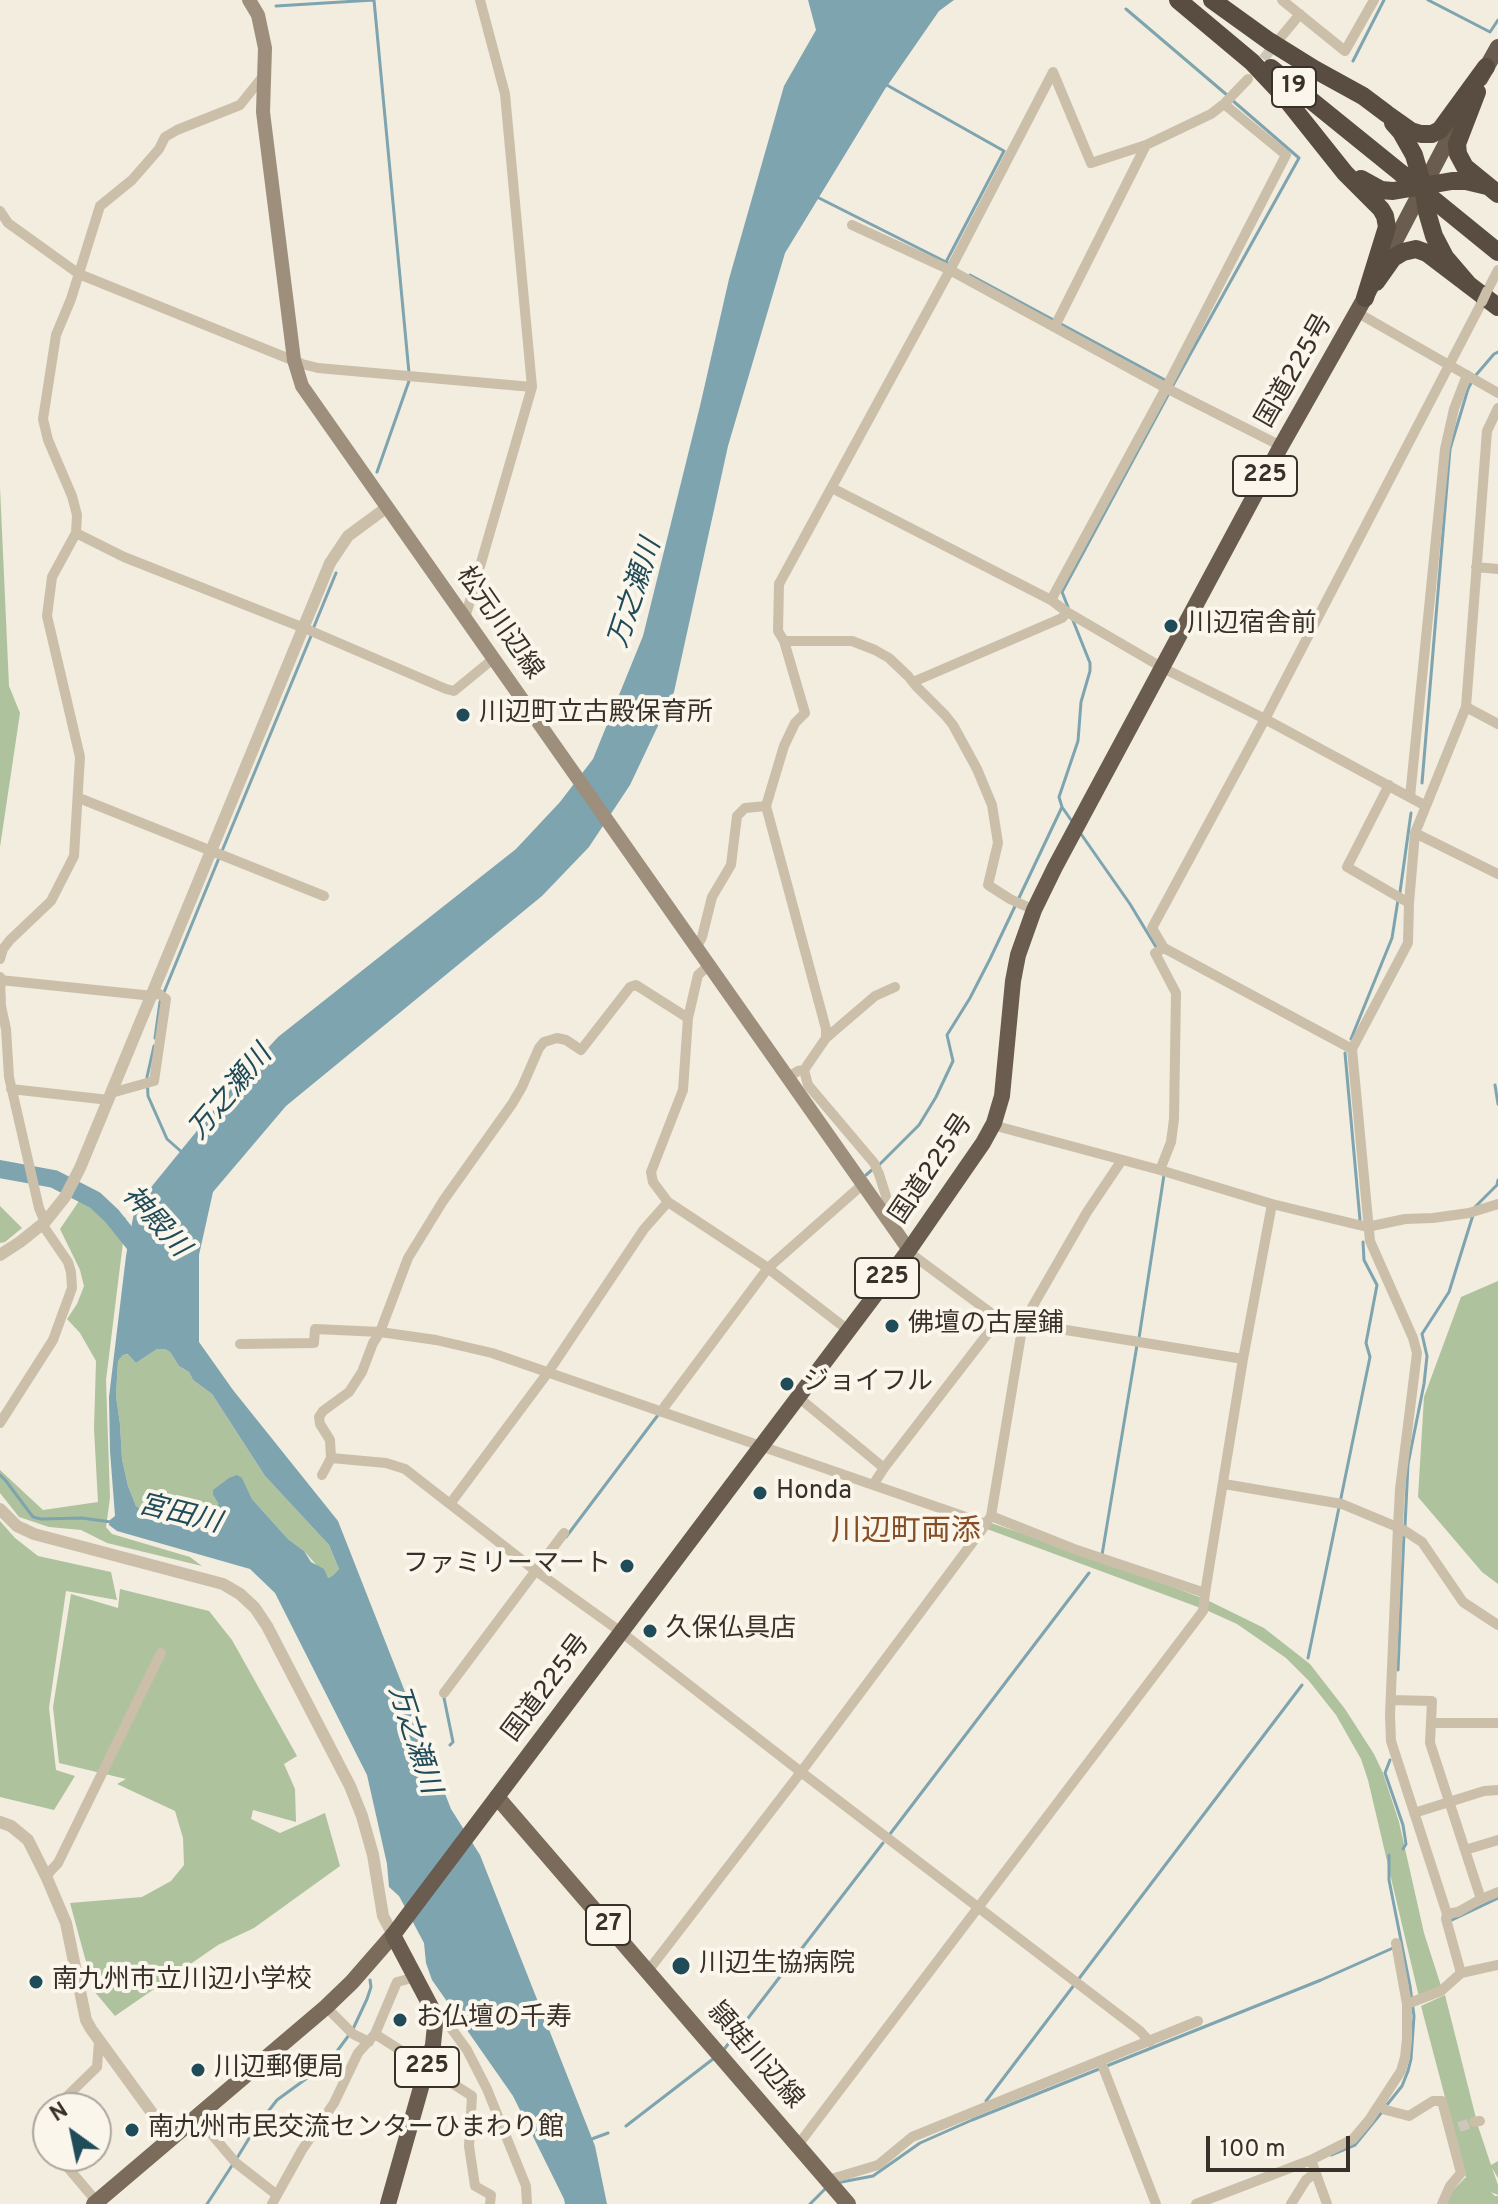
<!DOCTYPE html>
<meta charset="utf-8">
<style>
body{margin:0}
#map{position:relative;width:1498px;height:2204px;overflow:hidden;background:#f2eddf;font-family:Overpass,sans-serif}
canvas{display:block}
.north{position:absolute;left:32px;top:2092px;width:80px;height:80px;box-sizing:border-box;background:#faf6eb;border:2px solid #aca79e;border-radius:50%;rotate:327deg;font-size:22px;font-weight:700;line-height:32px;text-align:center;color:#38312a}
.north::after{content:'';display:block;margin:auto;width:28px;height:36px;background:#204b59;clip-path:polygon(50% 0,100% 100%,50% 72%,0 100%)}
.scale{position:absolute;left:1206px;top:2136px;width:144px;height:36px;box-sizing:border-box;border:4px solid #38312a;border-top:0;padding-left:10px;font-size:24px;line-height:28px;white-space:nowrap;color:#38312a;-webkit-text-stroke:6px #faf6eb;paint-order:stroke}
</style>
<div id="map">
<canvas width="1498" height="2204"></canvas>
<div class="north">N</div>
<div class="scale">100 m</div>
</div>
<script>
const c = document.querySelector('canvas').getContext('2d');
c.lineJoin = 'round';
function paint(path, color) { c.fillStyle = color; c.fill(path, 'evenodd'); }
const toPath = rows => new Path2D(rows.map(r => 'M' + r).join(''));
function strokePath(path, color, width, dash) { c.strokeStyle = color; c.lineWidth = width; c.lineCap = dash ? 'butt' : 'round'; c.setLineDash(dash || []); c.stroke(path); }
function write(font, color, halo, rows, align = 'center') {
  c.font = font + ' Overpass,"Noto Sans JP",sans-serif'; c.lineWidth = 8; c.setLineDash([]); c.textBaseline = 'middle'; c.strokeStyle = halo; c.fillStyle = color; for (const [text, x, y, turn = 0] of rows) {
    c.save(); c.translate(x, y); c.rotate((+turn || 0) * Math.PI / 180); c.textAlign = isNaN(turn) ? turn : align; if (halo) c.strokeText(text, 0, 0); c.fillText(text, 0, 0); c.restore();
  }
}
paint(toPath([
 [0,487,9,686,20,713,0,847],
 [79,1201,126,1218,106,1380,110,1498,106,1527,112,1534,190,1557,202,1566,107,1543,81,1530,49,1527,19,1517,0,1493,0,1470,43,1510,98,1502,94,1429,96,1361,80,1333,67,1319,77,1304,84,1286,80,1270,60,1229],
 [0,1206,22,1228,5,1242,0,1243],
 [1498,1281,1498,1584,1482,1572,1418,1497,1424,1397,1461,1297],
 [157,1349,165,1349,170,1352,179,1366,189,1372,193,1380,212,1394,265,1476,329,1545,339,1569,332,1576,328,1578,304,1551,288,1539,252,1499,242,1479,213,1495,220,1504,206,1516,190,1517,180,1521,152,1510,142,1511,136,1506,128,1486,122,1459,120,1424,116,1396,118,1361,123,1355,129,1354,136,1363],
 [0,1521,15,1538,38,1556,111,1572,117,1600,66,1591,49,1708,56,1770,75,1776,54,1810,0,1797],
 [991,1523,1101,1560,1207,1600,1264,1628,1310,1664,1345,1709,1374,1754,1383,1773,1399,1822,1424,1933,1441,1986,1419,1997,1368,1780,1361,1759,1336,1715,1309,1681,1286,1658,1237,1624,1206,1610,987,1529],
 [120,1589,209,1611,232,1640,297,1756,284,1764,295,1789,296,1822,253,1810,251,1819,280,1833,325,1813,340,1866,254,1928,218,1945,115,2016,94,1991,70,1903,142,1897,171,1881,184,1865,183,1838,175,1811,117,1784,126,1779,59,1763,53,1707,71,1594,118,1608],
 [1445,1995,1478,2126,1491,2165,1498,2161,1498,2178,1492,2168,1498,2185,1498,2195,1491,2192,1495,2196,1498,2196,1498,2204,1447,2204,1450,2193,1466,2177,1421,2006]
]), '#afc29e');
paint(toPath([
 [808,0,954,0,939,11,885,89,785,253,728,446,674,692,630,785,589,847,542,896,286,1106,213,1192,199,1255,199,1342,233,1390,338,1521,451,1809,480,1855,595,2146,607,2204,565,2204,564,2199,513,2096,432,1980,426,1963,424,1943,399,1896,389,1887,387,1864,367,1775,275,1593,250,1569,117,1531,109,1525,110,1520,115,1516,110,1451,109,1397,126,1256,135,1207,235,1084,278,1037,516,849,560,802,593,759,643,636,700,406,729,279,784,86,816,30],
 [157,1349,165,1349,170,1352,179,1366,189,1372,193,1380,212,1394,265,1476,329,1545,339,1569,332,1576,328,1578,324,1569,311,1562,304,1551,288,1539,252,1499,242,1478,237,1475,229,1478,213,1490,213,1495,219,1504,206,1516,190,1517,180,1521,163,1512,143,1511,136,1506,128,1486,122,1459,120,1424,116,1396,118,1361,123,1355,128,1354,136,1363]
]), '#7ea4af');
strokePath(toPath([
 [1428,0,1490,32,1498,20],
 [276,6,374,0,409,373],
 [1126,9,1227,95],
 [1353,61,1384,0],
 [885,84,1004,151,946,262,949,264],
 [817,197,946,262],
 [970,275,1165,380],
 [1476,375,1494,354,1498,352],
 [1172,387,1299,158,1232,100],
 [377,472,409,381],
 [1068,607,1062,592,1168,395],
 [313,629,336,573],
 [1422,783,1450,449,1468,389,1472,381],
 [1071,820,1062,807,1059,797,1078,741,1081,702,1090,671,1090,663,1072,618],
 [1081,834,1130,904,1156,947],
 [222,851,311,636],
 [1400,892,1411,813],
 [155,1038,160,1002,219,858],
 [1351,1039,1392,938,1398,900],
 [154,1046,147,1077,148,1096,167,1139,184,1154],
 [1345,1053,1360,1220],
 [1495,1085,1498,1104],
 [879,1165,919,1125,936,1097,953,1061,947,1035,970,998,990,959,1062,807],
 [866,1175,873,1169],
 [1475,1207,1497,1185,1498,1180],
 [1139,1338,1164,1175],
 [0,1475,6,1481,33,1517,41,1519,82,1518,111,1522],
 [1405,1526,1408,1464,1424,1384,1427,1356,1422,1334,1449,1292,1473,1215],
 [566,1537,658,1415],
 [1102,1555,1137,1345],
 [1308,1658,1370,1357,1366,1343,1377,1285,1364,1260,1363,1242],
 [1398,1670,1404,1533],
 [445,1695,444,1698,453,1742,450,1745],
 [1390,1760,1385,1773,1403,1825,1406,1844,1403,1849],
 [890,1834,1089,1573],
 [1452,1920,1498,1898],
 [353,2029,367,1999,371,1987,370,1980],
 [722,2052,883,1843],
 [986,2101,1302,1685],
 [1386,2106,1402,2086,1408,2071,1411,2059,1414,2016,1410,1986,1389,1880,1389,1855],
 [972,2120,1321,1980,1393,1948],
 [626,2126,713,2059],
 [589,2140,608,2133],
 [1331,2155,1355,2145,1382,2112],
 [237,2158,256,2127,277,2100,329,2062,349,2035],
 [836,2183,873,2176,920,2143,972,2120],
 [207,2204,233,2164],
 [810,2204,826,2188]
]), '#7ea4af', 3);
strokePath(toPath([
 [0,1169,54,1179,95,1200,112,1216,144,1256]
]), '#7ea4af', 18);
strokePath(toPath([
 [1254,71,1276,43],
 [1459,2127,1474,2122]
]), '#cdc7bb', 10, [10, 5]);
strokePath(toPath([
 [1282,0,1345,51,1374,0],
 [1276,43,1300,14],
 [0,211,8,223,79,274,302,364,318,368,532,387],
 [852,225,950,270,1166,388,1281,446],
 [1487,291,1498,270],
 [1358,313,1498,393],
 [1055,326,1146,145],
 [1498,408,1487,431,1466,707,1498,724],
 [832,488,1051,600,1067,612,1163,668,1265,719,1426,806],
 [76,533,124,557,304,628,446,689,454,691,493,659],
 [1476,567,1498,569],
 [1051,600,1166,388,1286,155,1224,104],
 [465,618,532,387,505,94,480,0],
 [784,641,852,641,875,650,889,658,908,676,916,686,945,715,953,725,977,769,992,805,998,843,988,885,1010,899,1034,910],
 [913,682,1062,618,1067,612],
 [1389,785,1347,867,1409,903],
 [1410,797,1445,449,1454,409,1467,375],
 [79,798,324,896],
 [1415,833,1498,874],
 [696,948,702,937,712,897,731,865,737,816,745,808,766,806],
 [0,959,3,949,10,940,51,901,74,856,80,757,47,616,52,577,76,533,77,515,72,496,48,440,43,419,56,335,71,299,100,206,132,180,159,149,165,137,177,130,240,105,264,75],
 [708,966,698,975,688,1018,683,1090,651,1172,653,1182,668,1202,765,1266,848,1330],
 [0,977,1,1006,6,1029,9,1077,39,1208,45,1222],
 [0,980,153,996],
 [826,1038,875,996,895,987],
 [1352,1049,1164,948,1152,928,1265,719,1482,302],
 [804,1070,808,1085,874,1163,879,1174,886,1196,887,1207,883,1214],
 [787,1078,798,1071,804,1070,826,1038,826,1029,766,806,784,746,795,723,805,713,784,641,778,631,779,584,950,270,1053,72,1091,163,1146,145,1211,114,1224,104,1248,79],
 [11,1089,109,1100],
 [111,1093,154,1081,166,999,155,991],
 [994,1123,1000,1127,1160,1170,1272,1204,1367,1227,1405,1219,1433,1218,1469,1213,1498,1204],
 [1160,1170,1171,1142,1174,1119,1176,993,1155,953,1164,948],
 [909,1250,914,1256,999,1319,1243,1359],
 [240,1344,314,1343,315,1329,380,1332,436,1340,492,1353,986,1524],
 [798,1397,884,1468],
 [662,1412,665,1406,768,1268,862,1185],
 [0,1423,53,1340,72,1288,71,1272,68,1262,42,1224],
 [331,1458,386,1463,405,1469,536,1571,621,1632,801,1772,1140,2031,1150,2042],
 [322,1475,331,1458,330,1440,320,1424,319,1417,323,1411,349,1392,362,1372,373,1343,380,1332,408,1258,443,1201,512,1104,522,1087,539,1048,544,1042,557,1038,566,1040,581,1050,630,987,636,985,688,1018],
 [1224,1484,1342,1504,1402,1529,1422,1542,1463,1602,1498,1625],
 [873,1485,884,1468,999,1319],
 [450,1504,549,1371,644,1229,668,1202],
 [991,1516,1074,1549,1205,1593],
 [444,1693,564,1533],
 [1391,1700,1432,1701,1430,1743,1481,1899,1458,1912,1447,1914],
 [1431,1723,1498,1723],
 [1414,1813,1484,1791,1498,1790],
 [1465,1850,1498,1840],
 [46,1876,58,1863,161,1653],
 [1481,1899,1498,1892],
 [648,1971,801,1772,981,1531,991,1516,1023,1323,1087,1212,1122,1160],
 [1461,1973,1446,1919,1447,1914,1391,1741,1390,1715,1398,1527,1400,1489,1417,1353,1413,1338,1370,1241,1352,1049,1408,943,1409,903,1415,833,1466,707],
 [1407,2004,1441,1991,1461,1973,1498,1965],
 [326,2007,353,2034,369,2042],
 [433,2008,443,2017,467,2050,487,2089,526,2186,527,2204],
 [375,2034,472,2096,469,2146,475,2186,491,2195,490,2204],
 [1101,2062,1156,2204],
 [1380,2106,1386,2110,1409,2116,1433,2101,1442,2101,1461,2173,1450,2186,1442,2204],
 [55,2108,97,2067,99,2042],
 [48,2115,44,2123,48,2142],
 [197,2117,236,2163,277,2195],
 [1474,2122,1480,2121],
 [798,2145,1203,1611,1205,1593,1243,1359,1272,1204],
 [58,2156,97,2202],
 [1311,2160,1327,2204],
 [828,2180,878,2165,912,2137,1198,2021],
 [272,2204,302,2150,334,2103,358,2053,375,2034,397,1982,416,1977],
 [1196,2204,1311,2160,1353,2139,1369,2120,1401,2071,1405,2057,1407,2039,1407,2004,1396,1943],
 [1291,2204,1306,2180,1316,2172]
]), '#cbbfaa', 10);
strokePath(toPath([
 [0,1255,20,1242,45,1222,65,1197,80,1168,330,563,348,536,386,508],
 [0,1509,17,1526,34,1534,223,1584,240,1594,255,1608,267,1626,350,1786,362,1816,373,1855,383,1916,393,1935],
 [0,1822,11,1826,28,1840,46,1876,66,1923,86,2020,91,2029,171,2139]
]), '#cbbfaa', 12);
strokePath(toPath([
 [249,0,258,15,265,48,263,112,294,360,302,386,909,1250]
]), '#9e8f7c', 14);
strokePath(toPath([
 [497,1797,848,2204],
 [94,2204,326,2007,352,1982,393,1935]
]), '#7a6b5b', 16);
strokePath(toPath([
 [1480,79,1498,47],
 [1382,266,1462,113],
 [388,2204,433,2045,435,2025,431,2007,393,1935,909,1250,983,1143,994,1123,1002,1096,1013,981,1018,955,1034,910,1055,867,1281,446,1371,287]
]), '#6a5c4e', 16);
strokePath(toPath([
 [1178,0,1252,62,1282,94,1345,173,1381,209,1385,216,1387,227,1365,298],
 [1212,0,1269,41,1314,69,1363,96,1387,114,1411,131,1421,134,1432,134,1440,130,1486,67],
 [1271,68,1402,174],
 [1477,92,1457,144,1458,154,1465,167,1498,194],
 [1393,123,1401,132,1414,155,1423,186,1427,212,1434,236,1445,257,1469,285],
 [1361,179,1381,190,1393,191,1452,181,1466,181,1487,186],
 [1376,282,1393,258,1403,252,1416,249,1427,253,1498,307]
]), '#594d41', 18);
strokePath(toPath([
 [1482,302,1487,291]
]), '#cbbfaa', 10);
strokePath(toPath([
 [1402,174,1498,252]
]), '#594d41', 18);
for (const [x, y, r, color] of [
 [1171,626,8,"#204b59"],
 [463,715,8,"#204b59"],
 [892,1326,8,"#204b59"],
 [787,1384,8,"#204b59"],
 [760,1493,8,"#204b59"],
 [627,1566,8,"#204b59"],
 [650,1631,8,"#204b59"],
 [681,1966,10,"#204b59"],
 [36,1982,8,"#204b59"],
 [400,2020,8,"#204b59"],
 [198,2070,8,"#204b59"],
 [132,2130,8,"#204b59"]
]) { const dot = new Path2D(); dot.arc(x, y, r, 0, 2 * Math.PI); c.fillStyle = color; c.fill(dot); strokePath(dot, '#faf6eb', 3); }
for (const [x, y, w] of [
 [1294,87,44],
 [1265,476,64],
 [887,1278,64],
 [608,1925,44],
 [427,2067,64]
]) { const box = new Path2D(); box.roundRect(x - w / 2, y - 20, w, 40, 6); c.fillStyle = '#faf6eb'; c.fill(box); strokePath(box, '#38312a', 2); }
write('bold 24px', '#38312a', null, [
 ["19",1294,87],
 ["225",1265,476],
 ["225",887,1278],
 ["27",608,1925],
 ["225",427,2067]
]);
write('26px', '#38312a', '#faf6eb', [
 ["国道225号",1296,372,-60],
 ["松元川辺線",498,624,55],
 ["国道225号",933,1170,-56],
 ["国道225号",548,1689,-53],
 ["頴娃川辺線",754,2057,49]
]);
write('26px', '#38312a', '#faf6eb', [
 ["川辺宿舎前",1187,626],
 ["川辺町立古殿保育所",479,715],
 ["佛壇の古屋鋪",908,1326],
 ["ジョイフル",803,1384],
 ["Honda",776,1493],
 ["ファミリーマート",611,1566,"right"],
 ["久保仏具店",666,1631],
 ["川辺生協病院",699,1966],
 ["南九州市立川辺小学校",52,1982],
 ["お仏壇の千寿",416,2020],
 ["川辺郵便局",214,2070],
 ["南九州市民交流センターひまわり館",148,2130]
], 'left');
write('italic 28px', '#204b59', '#faf6eb', [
 ["万之瀬川",637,594,-72],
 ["万之瀬川",232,1094,-50],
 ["神殿川",154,1223,48],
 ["宮田川",179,1516,14],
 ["万之瀬川",412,1740,72]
]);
write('30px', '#864e24', '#faf6eb', [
 ["川辺町両添",906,1534]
]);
</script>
